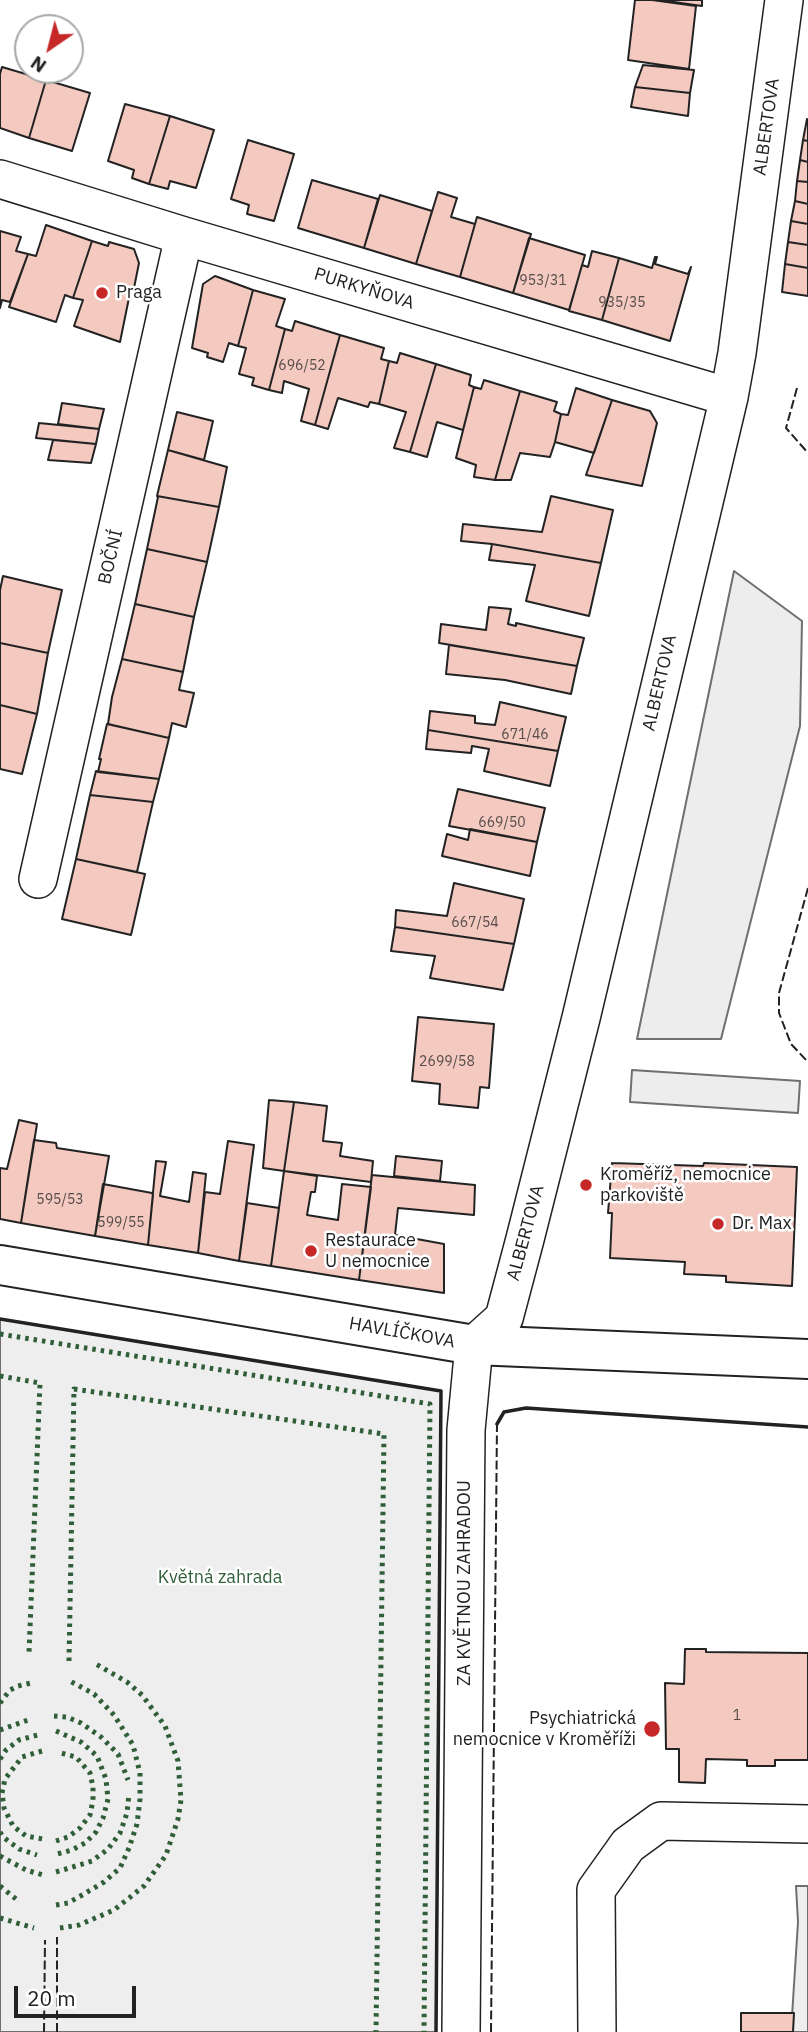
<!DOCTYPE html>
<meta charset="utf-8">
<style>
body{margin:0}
#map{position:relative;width:808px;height:2032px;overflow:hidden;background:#fff;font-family:"IBM Plex Sans",sans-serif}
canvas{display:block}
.north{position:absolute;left:14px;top:14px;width:70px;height:70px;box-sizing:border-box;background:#fff;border:2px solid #a7a7a7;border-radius:50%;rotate:215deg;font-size:19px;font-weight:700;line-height:28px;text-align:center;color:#222}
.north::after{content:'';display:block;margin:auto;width:24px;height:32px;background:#c62828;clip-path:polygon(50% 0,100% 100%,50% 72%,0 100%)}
.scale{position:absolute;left:14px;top:1986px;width:122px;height:32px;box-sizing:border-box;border:4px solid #222;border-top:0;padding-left:9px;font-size:21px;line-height:24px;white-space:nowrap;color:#222;-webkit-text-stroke:5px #fff;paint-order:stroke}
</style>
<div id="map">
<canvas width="808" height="2032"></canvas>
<div class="north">N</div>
<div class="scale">20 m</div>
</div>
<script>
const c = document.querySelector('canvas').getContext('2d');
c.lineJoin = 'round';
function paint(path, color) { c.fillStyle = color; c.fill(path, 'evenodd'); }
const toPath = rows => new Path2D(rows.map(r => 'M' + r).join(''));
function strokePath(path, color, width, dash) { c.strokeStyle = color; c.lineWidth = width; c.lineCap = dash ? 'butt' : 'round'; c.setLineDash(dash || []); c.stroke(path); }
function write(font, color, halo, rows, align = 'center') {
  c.font = font + ' "IBM Plex Sans",sans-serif'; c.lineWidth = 5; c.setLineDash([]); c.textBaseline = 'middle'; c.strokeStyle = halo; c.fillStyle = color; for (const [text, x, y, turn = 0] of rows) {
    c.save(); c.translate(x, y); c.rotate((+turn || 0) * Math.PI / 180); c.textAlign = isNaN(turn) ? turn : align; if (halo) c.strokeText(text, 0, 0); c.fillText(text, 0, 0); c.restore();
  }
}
const green = toPath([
 [0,1319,441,1391,436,2032,0,2032,0,1319],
 [796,1886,808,1886,808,2032,791,2032,798,1922,796,1886]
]);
paint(green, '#eee');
strokePath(green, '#6f6f6f', 2);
const parking = toPath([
 [734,571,802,621,800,726,721,1039,637,1039,734,571],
 [632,1070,800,1081,798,1113,630,1102,632,1070]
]);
paint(parking, '#ededed');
strokePath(parking, '#6f6f6f', 2);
const building = toPath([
 [635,0,652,0,696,6,689,69,628,60,635,0],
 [660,0,702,0,702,6,660,0],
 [643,65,694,70,690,93,635,87,643,65],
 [2,67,46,80,29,138,0,128,0,74,2,67],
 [46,80,90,93,72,151,29,138,46,80],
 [635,87,690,93,688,116,631,107,635,87],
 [125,104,170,116,149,184,132,178,134,170,108,161,125,104],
 [170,116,214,130,196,188,170,181,168,189,149,184,170,116],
 [807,119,808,120,808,141,803,140,807,119],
 [248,140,294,154,274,221,247,214,249,205,231,199,248,140],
 [803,140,808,141,808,162,800,160,803,140],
 [800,160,808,162,808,182,797,181,800,160],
 [312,180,378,199,364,248,298,228,312,180],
 [797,181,808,182,808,204,795,201,797,181],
 [438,192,457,198,451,217,475,224,460,277,416,264,438,192],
 [380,195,432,211,416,264,364,248,380,195],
 [795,201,808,204,808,224,791,221,795,201],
 [477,217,531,234,513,293,460,277,477,217],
 [791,221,808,224,808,245,788,242,791,221],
 [46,225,92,241,73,298,65,295,56,322,9,307,28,254,36,256,46,225],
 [0,231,21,237,16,251,28,254,10,302,2,300,0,308,0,231],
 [529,238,585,255,569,310,513,293,529,238],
 [92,241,108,246,109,242,134,249,139,263,134,288,131,288,120,342,74,326,83,300,73,298,92,241],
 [788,242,808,245,808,268,785,264,788,242],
 [592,251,619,258,602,320,569,311,582,265,588,267,592,251],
 [655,257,657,257,655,264,688,274,691,267,670,341,602,320,619,258,652,268,655,257],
 [785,264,808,268,808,296,782,292,785,264],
 [215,276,253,290,238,346,229,343,223,362,207,357,208,353,192,348,203,284,215,276],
 [253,290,285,299,276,326,285,329,269,390,252,385,254,378,239,374,246,348,238,346,253,290],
 [295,321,340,335,315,425,301,421,309,389,284,381,282,393,269,390,285,329,292,331,295,321],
 [340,335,384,348,381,359,389,361,379,404,370,402,368,407,338,398,328,429,315,425,340,335],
 [400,353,436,364,410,452,394,448,406,412,379,404,389,361,397,363,400,353],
 [436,364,471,375,469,385,476,388,474,387,463,430,437,422,427,457,410,452,436,364],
 [484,380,520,391,495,480,474,477,476,465,456,458,474,387,481,389,484,380],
 [576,388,612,400,594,453,555,442,561,414,568,415,576,388],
 [520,391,557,402,554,411,561,414,555,442,550,457,520,453,511,480,495,480,520,391],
 [612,400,650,411,657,423,642,486,586,475,612,400],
 [62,403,104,409,99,429,58,424,62,403],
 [177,412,213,421,204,460,168,450,177,412],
 [39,423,99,429,96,444,36,438,39,423],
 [53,440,96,444,91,463,48,460,53,440],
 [168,450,227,467,219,507,157,496,168,450],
 [157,496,219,507,207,562,147,549,158,497,157,496],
 [551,496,613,510,601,563,492,544,461,541,463,524,542,532,551,496],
 [492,544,601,563,589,616,526,601,535,565,489,560,492,544],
 [147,549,207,562,194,617,135,604,147,549],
 [3,576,62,590,48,653,0,643,0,590,3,576],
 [135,604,194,617,183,672,122,659,135,604],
 [489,607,511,609,508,624,516,626,516,623,584,638,577,666,439,643,441,624,486,630,489,607],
 [0,643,48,653,37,714,0,705,0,643],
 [449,645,577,666,571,694,505,680,446,674,449,645],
 [122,659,183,672,179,690,194,693,186,727,172,723,169,738,108,724,112,697,122,659],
 [500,702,566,717,558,751,428,730,430,711,475,716,475,723,495,725,500,702],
 [0,705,37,714,22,774,0,769,0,705],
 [107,724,169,738,159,779,98,772,101,759,99,759,107,724],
 [428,730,558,751,550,786,484,771,489,749,472,746,471,753,426,749,428,730],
 [96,771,159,779,153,802,90,795,96,771],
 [458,789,545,808,537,842,449,826,458,789],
 [90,795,153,802,137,872,76,859,90,795],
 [470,829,537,842,530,876,442,856,447,834,468,840,470,829],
 [76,859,145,874,131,935,62,919,76,859],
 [454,883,524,899,514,944,395,927,396,910,447,916,454,883],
 [395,927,514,944,503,990,430,978,435,956,391,951,395,927],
 [418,1017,494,1024,489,1088,480,1087,478,1108,439,1104,440,1084,412,1081,418,1017],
 [269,1100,294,1102,284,1171,263,1168,269,1100],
 [294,1102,327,1106,323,1141,342,1143,340,1156,373,1161,371,1182,284,1171,294,1102],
 [19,1120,37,1124,21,1223,0,1219,0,1168,7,1169,19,1120],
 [34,1140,56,1143,57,1148,109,1156,95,1236,21,1223,34,1140],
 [228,1141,254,1145,239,1261,198,1253,205,1192,220,1194,228,1141],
 [396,1156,442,1161,440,1181,394,1176,396,1156],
 [156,1161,166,1162,160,1196,189,1202,193,1172,206,1174,198,1253,148,1245,156,1161],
 [612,1163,703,1166,704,1163,797,1167,792,1286,726,1282,726,1276,684,1274,685,1262,610,1258,612,1213,608,1213,612,1163],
 [284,1171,317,1176,315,1192,311,1192,307,1215,338,1220,342,1184,371,1187,359,1280,271,1266,284,1171],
 [372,1175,475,1185,474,1215,398,1208,395,1235,444,1244,444,1293,359,1280,372,1175],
 [103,1184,152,1193,153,1195,148,1245,95,1236,103,1184],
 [247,1203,279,1208,271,1266,239,1261,247,1203],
 [685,1649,706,1649,706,1652,808,1653,808,1760,775,1760,775,1766,747,1766,747,1760,706,1759,705,1783,679,1782,679,1749,666,1749,665,1683,684,1684,685,1649],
 [741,2013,794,2013,793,2032,741,2032,741,2013]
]);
paint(building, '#f3c9c0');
strokePath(building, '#222', 2);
const street = toPath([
 [0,179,184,236,729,397],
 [38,879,184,236],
 [461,2032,466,1430,474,1345,504,1318,525,1239,581,1018,729,397,737,353,784,0],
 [597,2032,596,1890,628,1845,661,1821,808,1824]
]);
const secondary = toPath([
 [0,1265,474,1345,808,1359]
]);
strokePath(street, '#222', 40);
strokePath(secondary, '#222', 42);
strokePath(street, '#fff', 37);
strokePath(secondary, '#fff', 38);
strokePath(toPath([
 [0,1334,430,1404,424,2032],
 [0,1376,40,1383,29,1653],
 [69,1661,74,1389,384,1434,376,2032],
 [0,1703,10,1690,18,1686,31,1683],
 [54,1716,67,1717,81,1723,101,1737,118,1754,128,1780],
 [0,1730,31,1719],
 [56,1731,81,1742,97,1756,106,1779,108,1799,103,1818,96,1832,85,1843,72,1850,57,1854],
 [42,1751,22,1757,5,1779,2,1793,4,1808,13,1826,26,1836,43,1839],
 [0,1759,6,1750,19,1740,41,1734],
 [0,1832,3,1837,19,1849,37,1855],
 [56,1841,68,1837,80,1828,90,1815,93,1800,93,1787,90,1773,76,1757,61,1753],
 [0,1856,26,1870,43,1875],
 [56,1872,92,1861,108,1849,120,1833,127,1813,129,1794],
 [0,1886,16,1899],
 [56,1905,68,1903,84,1894,104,1882,120,1868,129,1848,137,1824,140,1799,140,1773,133,1745,114,1715,94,1694,68,1680],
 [0,1918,34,1928],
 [60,1928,79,1925,114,1910,144,1886,166,1855,178,1819,181,1800,178,1761,165,1726,142,1695,127,1682,94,1663]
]), '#2f5e38', 5, [3.5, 5]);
strokePath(toPath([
 [797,388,786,428,808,453],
 [808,888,779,993,779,1013,791,1044,808,1062],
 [44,2032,45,1940],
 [57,2032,57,1937],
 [491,2032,497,1424]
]), '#222', 2, [9, 3.5]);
strokePath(toPath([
 [0,1319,441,1391,436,2032],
 [497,1424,504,1412,526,1408,808,1427]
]), '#222', 3.5);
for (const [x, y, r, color] of [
 [102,293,7,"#c62828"],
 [586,1185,7,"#c62828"],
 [718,1224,7,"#c62828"],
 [311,1251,7,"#c62828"],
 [652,1729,9,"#c62828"]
]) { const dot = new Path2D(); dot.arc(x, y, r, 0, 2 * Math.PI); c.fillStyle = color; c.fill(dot); strokePath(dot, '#fff', 2.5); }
write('14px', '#564c4a', null, [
 ["953/31",543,281],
 ["935/35",622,303],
 ["696/52",302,366],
 ["671/46",525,735],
 ["669/50",502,823],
 ["667/54",475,923],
 ["2699/58",447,1062],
 ["595/53",60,1200],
 ["599/55",121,1223],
 ["1",737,1716]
]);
write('18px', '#222', '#fff', [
 ["ALBERTOVA",767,127,-82],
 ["PURKYŇOVA",364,289,17],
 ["BOČNÍ",111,557,-77],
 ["ALBERTOVA",660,683,-77],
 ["ALBERTOVA",526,1233,-75],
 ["HAVLÍČKOVA",402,1333,10],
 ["ZA KVĚTNOU ZAHRADOU",465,1583,-90]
]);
write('18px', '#222', '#fff', [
 ["Praga",116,293],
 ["Kroměříž, nemocnice",600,1175],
 ["parkoviště",600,1196],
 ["Dr. Max",732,1224],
 ["Restaurace",325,1241],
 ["U nemocnice",325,1262],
 ["Psychiatrická",636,1719,"right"],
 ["nemocnice v Kroměříži",636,1740,"right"]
], 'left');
write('18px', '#2f5e38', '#fff', [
 ["Květná zahrada",220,1578]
]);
</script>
